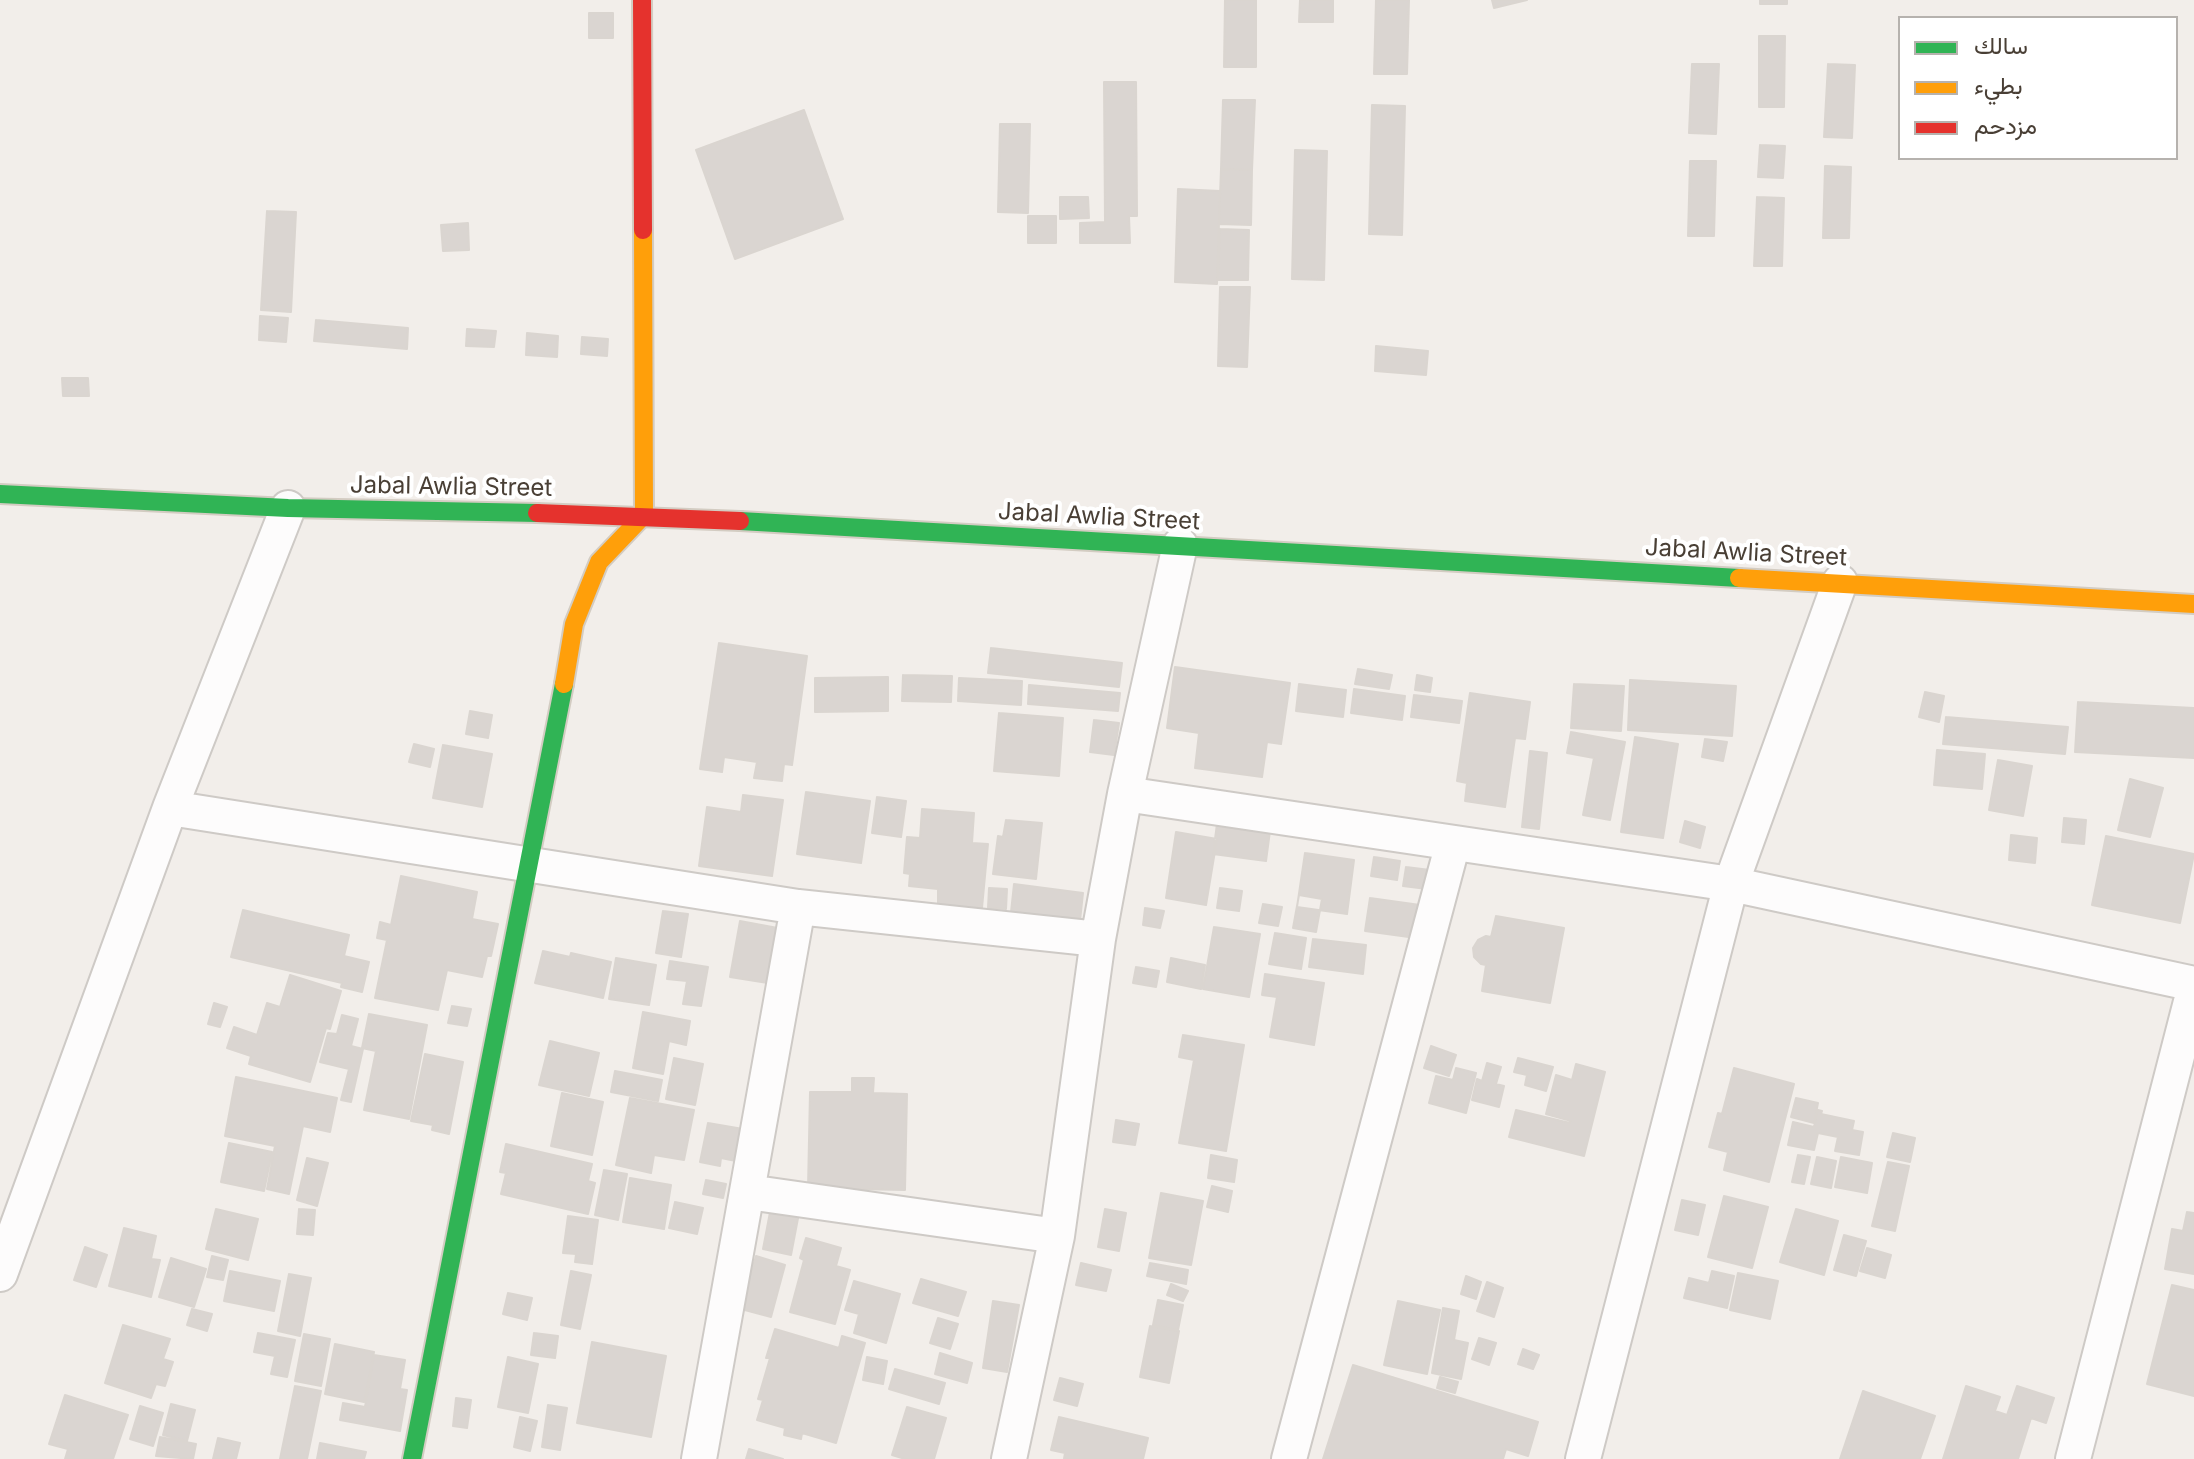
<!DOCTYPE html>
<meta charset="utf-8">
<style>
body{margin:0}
#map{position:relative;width:2194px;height:1459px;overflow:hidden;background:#f2eeea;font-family:Inter,Vazirmatn,sans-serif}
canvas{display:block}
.legend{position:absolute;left:1898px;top:16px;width:280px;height:144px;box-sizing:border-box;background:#fff;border:2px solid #b6b2ae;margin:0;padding:10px 14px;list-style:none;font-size:24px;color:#493f35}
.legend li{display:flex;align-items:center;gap:16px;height:40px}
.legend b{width:40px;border:2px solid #b6b2ae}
</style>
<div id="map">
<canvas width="2194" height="1459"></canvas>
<ul class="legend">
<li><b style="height:10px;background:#30b455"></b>سالك</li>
<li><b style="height:10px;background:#ff9f0a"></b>بطيء</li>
<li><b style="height:10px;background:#e5322d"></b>مزدحم</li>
</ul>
</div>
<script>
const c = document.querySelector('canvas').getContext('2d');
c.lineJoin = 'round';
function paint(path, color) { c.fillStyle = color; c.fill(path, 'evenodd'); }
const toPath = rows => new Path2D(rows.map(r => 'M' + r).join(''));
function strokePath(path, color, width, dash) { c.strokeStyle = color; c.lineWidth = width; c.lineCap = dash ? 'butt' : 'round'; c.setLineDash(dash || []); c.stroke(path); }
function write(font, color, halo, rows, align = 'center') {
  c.font = font + ' Inter,sans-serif'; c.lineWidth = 8; c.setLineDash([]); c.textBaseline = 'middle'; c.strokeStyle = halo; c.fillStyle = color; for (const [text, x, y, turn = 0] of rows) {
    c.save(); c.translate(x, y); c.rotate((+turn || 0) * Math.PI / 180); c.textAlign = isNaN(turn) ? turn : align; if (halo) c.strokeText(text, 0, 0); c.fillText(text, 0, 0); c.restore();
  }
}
const building = toPath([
 [1225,0,1256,0,1256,67,1224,67,1225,0],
 [1300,0,1333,0,1333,22,1299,22,1300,0],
 [1376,0,1409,0,1407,74,1374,74,1376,0],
 [1492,0,1527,0,1494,8,1492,0],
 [1760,0,1787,0,1787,4,1760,4,1760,0],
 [589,13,613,13,613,38,589,38,589,13],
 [1759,36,1785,36,1784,107,1759,107,1759,36],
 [1692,64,1719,64,1716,134,1689,133,1692,64],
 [1828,64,1855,65,1852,138,1824,137,1828,64],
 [1104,82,1136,82,1137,216,1129,216,1130,243,1080,243,1080,223,1105,222,1104,82],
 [1223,100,1255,100,1252,170,1221,169,1223,100],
 [1372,105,1405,106,1402,235,1369,234,1372,105],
 [804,110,843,219,735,259,696,150,804,110],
 [1000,124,1030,124,1028,213,998,212,1000,124],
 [1760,145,1785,146,1783,178,1758,177,1760,145],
 [1295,150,1327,151,1324,280,1292,279,1295,150],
 [1690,161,1716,161,1714,236,1688,236,1690,161],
 [1825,166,1851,167,1849,238,1823,238,1825,166],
 [1221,169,1252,170,1251,225,1219,224,1221,169],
 [1178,189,1220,191,1217,284,1175,282,1178,189],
 [1060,197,1088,197,1089,218,1060,219,1060,197],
 [1757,197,1784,198,1782,266,1754,266,1757,197],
 [267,211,296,212,291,312,261,310,267,211],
 [1028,216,1056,216,1056,243,1028,243,1028,216],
 [468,223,469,250,443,251,441,225,468,223],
 [1220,229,1249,230,1248,280,1218,280,1220,229],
 [1220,287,1250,287,1247,367,1218,366,1220,287],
 [260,316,288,318,286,342,259,340,260,316],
 [316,320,408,328,407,349,314,341,316,320],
 [467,329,496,331,494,347,466,346,467,329],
 [527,333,558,336,557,357,526,355,527,333],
 [582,337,608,339,607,356,581,354,582,337],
 [1376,346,1428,351,1426,375,1375,371,1376,346],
 [62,378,88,378,89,396,63,396,62,378],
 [719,643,807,656,792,765,784,764,782,781,754,778,757,762,724,757,722,772,700,769,719,643],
 [991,648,1122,663,1119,687,988,673,991,648],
 [1175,667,1290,683,1281,744,1267,742,1262,777,1195,768,1199,733,1167,728,1175,667],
 [1358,669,1392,675,1389,689,1355,684,1358,669],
 [903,675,952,676,951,702,902,701,903,675],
 [1417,675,1432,678,1430,692,1415,690,1417,675],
 [888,677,888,711,815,712,815,678,888,677],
 [959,678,1022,681,1021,705,958,701,959,678],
 [1630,680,1736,686,1732,736,1628,730,1630,680],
 [1299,684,1346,690,1343,717,1296,711,1299,684],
 [1574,684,1624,686,1621,731,1571,728,1574,684],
 [1029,685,1120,693,1118,711,1028,704,1029,685],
 [1354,689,1405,696,1402,720,1351,713,1354,689],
 [1925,692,1944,696,1939,722,1919,717,1925,692],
 [1470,693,1530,702,1525,739,1515,738,1505,807,1465,801,1467,783,1457,781,1470,693],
 [1414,695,1462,701,1459,723,1411,717,1414,695],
 [2078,702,2194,708,2194,758,2075,752,2078,702],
 [470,711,492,715,488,738,466,734,470,711],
 [999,713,1063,718,1059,776,994,771,999,713],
 [1946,717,2068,727,2065,754,1943,744,1946,717],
 [1094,720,1119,723,1114,755,1090,752,1094,720],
 [1571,732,1625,742,1610,820,1583,815,1594,758,1567,753,1571,732],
 [1635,737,1678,744,1663,838,1621,832,1635,737],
 [1705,739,1727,742,1723,761,1702,757,1705,739],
 [414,744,434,749,430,767,409,762,414,744],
 [443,745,492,754,482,807,433,798,443,745],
 [1937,750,1985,754,1982,789,1934,785,1937,750],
 [1530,751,1547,753,1539,829,1522,827,1530,751],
 [1998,760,2032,766,2023,816,1989,810,1998,760],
 [2130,779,2163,788,2150,837,2118,830,2130,779],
 [806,792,870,801,861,863,797,854,806,792],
 [743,795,783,800,772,876,699,866,707,807,741,812,743,795],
 [877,797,906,801,901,837,872,833,877,797],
 [922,809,974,813,972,843,988,844,982,908,938,905,938,889,909,886,910,874,904,873,907,837,920,838,922,809],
 [2064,818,2086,820,2084,844,2062,842,2064,818],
 [1006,820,1042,823,1036,879,993,874,998,836,1003,837,1006,820],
 [1685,821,1705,827,1700,848,1680,842,1685,821],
 [1217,824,1270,831,1266,861,1213,854,1217,824],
 [1176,832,1217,839,1206,905,1166,898,1176,832],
 [2011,835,2037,838,2035,863,2009,860,2011,835],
 [2106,836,2194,854,2180,923,2092,905,2106,836],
 [1305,853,1354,860,1347,914,1297,907,1305,853],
 [1374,857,1400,861,1397,880,1371,876,1374,857],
 [1406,867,1430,870,1427,889,1403,886,1406,867],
 [401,876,477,892,472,919,498,924,491,956,487,956,482,977,447,970,438,1010,375,998,387,940,377,938,380,922,391,925,401,876],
 [1014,884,1083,893,1080,921,1011,912,1014,884],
 [989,888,1007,889,1006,909,988,908,989,888],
 [1220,888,1242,891,1239,911,1217,908,1220,888],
 [1299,895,1322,899,1316,932,1293,928,1299,895],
 [1370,898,1420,905,1416,938,1365,931,1370,898],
 [1263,904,1282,907,1278,926,1259,923,1263,904],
 [1145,908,1164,911,1160,928,1143,925,1145,908],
 [243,910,349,935,344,956,369,962,362,992,341,987,342,983,231,957,243,910],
 [663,911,688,914,681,957,656,953,663,911],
 [1496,916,1564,928,1550,1003,1482,991,1486,965,1481,964,1474,957,1473,948,1478,940,1486,936,1491,937,1496,916],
 [740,921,783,929,774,984,730,977,740,921],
 [1214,927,1260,934,1249,997,1203,989,1214,927],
 [1275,933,1306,938,1301,969,1269,964,1275,933],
 [1313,939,1366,945,1363,974,1309,967,1313,939],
 [543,951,570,957,571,953,611,962,603,998,535,983,543,951],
 [616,958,656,965,649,1005,609,999,616,958],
 [1171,958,1205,965,1201,989,1167,982,1171,958],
 [670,961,708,967,701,1006,683,1004,687,981,667,979,670,961],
 [1136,967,1159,971,1156,987,1133,983,1136,967],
 [1265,974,1324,983,1314,1045,1270,1037,1277,997,1262,995,1265,974],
 [290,975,341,991,330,1029,326,1028,310,1082,249,1064,251,1056,227,1048,234,1027,257,1035,267,1003,280,1007,290,975],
 [214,1003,227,1007,220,1027,208,1024,214,1003],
 [452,1006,471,1009,467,1026,448,1023,452,1006],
 [643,1012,690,1021,686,1045,669,1041,663,1074,633,1068,643,1012],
 [369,1014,427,1025,409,1119,364,1110,376,1051,362,1048,369,1014],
 [342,1015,358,1019,351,1046,363,1049,351,1102,341,1100,349,1069,320,1062,328,1033,337,1034,342,1015],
 [1183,1035,1244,1045,1226,1151,1179,1143,1194,1060,1179,1057,1183,1035],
 [550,1041,599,1053,589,1096,539,1085,550,1041],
 [1431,1046,1456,1055,1449,1076,1424,1068,1431,1046],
 [425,1054,463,1062,449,1134,432,1130,433,1125,411,1121,425,1054],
 [674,1058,703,1064,695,1105,666,1099,674,1058],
 [1518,1058,1553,1067,1546,1091,1525,1085,1527,1075,1514,1072,1518,1058],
 [1487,1063,1501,1067,1496,1084,1504,1086,1499,1107,1472,1100,1477,1079,1482,1081,1487,1063],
 [1576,1064,1605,1072,1584,1156,1509,1137,1516,1110,1570,1123,1571,1121,1546,1114,1556,1075,1572,1080,1576,1064],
 [1456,1068,1476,1073,1466,1113,1429,1103,1436,1076,1453,1080,1456,1068],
 [1734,1068,1794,1084,1769,1182,1724,1170,1728,1152,1709,1147,1718,1113,1722,1114,1734,1068],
 [615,1071,662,1080,658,1101,611,1092,615,1071],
 [236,1077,337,1098,330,1132,303,1126,289,1194,267,1189,275,1146,225,1136,236,1077],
 [852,1078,874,1078,873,1093,907,1094,905,1190,808,1188,810,1092,852,1092,852,1078],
 [562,1093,603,1102,592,1155,551,1146,562,1093],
 [630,1098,694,1110,684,1160,654,1155,651,1173,616,1165,630,1098],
 [1796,1098,1818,1103,1814,1123,1791,1117,1796,1098],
 [1818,1110,1822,1111,1821,1114,1854,1121,1852,1130,1863,1132,1859,1155,1835,1151,1838,1137,1818,1133,1814,1150,1788,1145,1793,1122,1814,1127,1818,1110],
 [1116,1120,1139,1124,1135,1145,1113,1142,1116,1120],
 [708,1123,743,1129,736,1161,721,1158,720,1166,700,1162,708,1123],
 [1893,1133,1915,1138,1910,1162,1887,1157,1893,1133],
 [229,1143,272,1152,264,1191,221,1182,229,1143],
 [506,1144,592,1164,588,1181,595,1183,588,1214,501,1194,506,1173,500,1172,506,1144],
 [1211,1155,1237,1160,1234,1182,1208,1178,1211,1155],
 [1798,1155,1810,1157,1804,1184,1792,1182,1798,1155],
 [1817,1157,1836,1161,1831,1188,1811,1184,1817,1157],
 [1841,1157,1872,1163,1867,1193,1835,1187,1841,1157],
 [307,1158,328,1163,317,1206,297,1200,307,1158],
 [1888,1162,1909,1166,1895,1231,1872,1226,1888,1162],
 [604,1170,627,1174,618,1220,595,1215,604,1170],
 [630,1178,671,1185,664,1229,623,1222,630,1178],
 [706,1180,726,1184,723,1198,703,1194,706,1180],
 [1212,1186,1232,1191,1228,1212,1207,1207,1212,1186],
 [1161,1193,1203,1201,1191,1265,1149,1258,1161,1193],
 [1724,1196,1768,1207,1752,1268,1708,1257,1724,1196],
 [1682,1200,1705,1205,1698,1235,1675,1230,1682,1200],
 [675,1202,703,1208,697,1234,669,1228,675,1202],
 [771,1207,799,1213,791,1255,763,1249,771,1207],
 [216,1209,258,1219,248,1260,206,1249,216,1209],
 [299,1209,315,1210,313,1235,297,1234,299,1209],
 [1105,1209,1126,1213,1119,1251,1098,1247,1105,1209],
 [1796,1209,1838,1221,1824,1275,1780,1262,1796,1209],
 [2187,1212,2194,1213,2194,1274,2165,1269,2172,1229,2183,1231,2187,1212],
 [568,1216,598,1220,592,1264,575,1262,576,1254,563,1253,568,1216],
 [124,1228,156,1236,151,1259,160,1260,151,1297,109,1286,124,1228],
 [1844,1235,1866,1241,1856,1276,1834,1270,1844,1235],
 [806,1238,841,1248,836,1266,850,1270,835,1324,790,1312,804,1260,800,1258,806,1238],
 [85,1247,107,1255,96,1287,74,1280,85,1247],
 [1867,1248,1891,1255,1885,1278,1860,1271,1867,1248],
 [212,1256,228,1260,223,1280,207,1277,212,1256],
 [756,1256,785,1265,771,1317,741,1309,756,1256],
 [171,1258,206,1269,194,1307,159,1297,171,1258],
 [1081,1263,1111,1270,1106,1291,1076,1285,1081,1263],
 [1150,1263,1188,1270,1186,1284,1147,1276,1150,1263],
 [230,1271,280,1281,274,1311,224,1301,230,1271],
 [571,1271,591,1275,580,1329,561,1325,571,1271],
 [1712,1271,1734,1276,1727,1308,1684,1298,1689,1278,1709,1283,1712,1271],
 [1738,1273,1778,1281,1770,1319,1730,1310,1738,1273],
 [289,1274,311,1278,300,1336,278,1331,289,1274],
 [1466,1276,1481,1282,1476,1299,1461,1294,1466,1276],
 [921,1279,966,1292,958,1316,913,1303,921,1279],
 [854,1281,900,1294,886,1343,854,1333,859,1314,845,1310,854,1281],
 [1487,1282,1503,1288,1494,1317,1477,1311,1487,1282],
 [1171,1284,1188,1291,1183,1301,1167,1295,1171,1284],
 [2172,1285,2194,1290,2194,1396,2147,1384,2172,1285],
 [508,1293,532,1298,527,1320,503,1314,508,1293],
 [1158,1300,1183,1305,1178,1330,1153,1325,1158,1300],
 [993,1301,1019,1305,1007,1372,983,1368,993,1301],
 [1398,1301,1440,1310,1427,1374,1384,1365,1398,1301],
 [1443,1308,1459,1311,1454,1340,1468,1343,1461,1379,1432,1373,1443,1308],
 [192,1309,212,1314,207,1331,187,1325,192,1309],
 [938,1318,958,1324,950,1349,930,1343,938,1318],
 [123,1325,170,1339,163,1359,173,1362,165,1386,156,1384,151,1398,105,1383,123,1325],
 [1150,1326,1179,1331,1169,1383,1140,1377,1150,1326],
 [775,1329,839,1348,842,1336,865,1343,836,1443,802,1433,801,1439,784,1435,785,1428,757,1420,763,1400,758,1399,770,1358,766,1358,775,1329],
 [258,1333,295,1340,287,1377,271,1374,275,1356,254,1352,258,1333],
 [534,1333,558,1336,555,1358,531,1355,534,1333],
 [304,1334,330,1339,321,1386,295,1381,304,1334],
 [1479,1338,1496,1343,1489,1365,1472,1359,1479,1338],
 [592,1342,666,1356,651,1437,577,1423,592,1342],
 [335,1344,374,1352,364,1402,325,1394,335,1344],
 [1523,1349,1539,1355,1533,1369,1518,1364,1523,1349],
 [940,1353,972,1363,967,1383,935,1374,940,1353],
 [374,1355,405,1360,400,1389,407,1390,400,1431,340,1420,343,1403,365,1407,374,1355],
 [508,1357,538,1364,528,1413,498,1407,508,1357],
 [867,1357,887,1361,883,1384,863,1380,867,1357],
 [1353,1365,1538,1422,1528,1456,1506,1449,1503,1459,1323,1459,1353,1365],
 [895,1369,945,1383,939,1404,889,1389,895,1369],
 [1440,1377,1458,1382,1455,1393,1437,1388,1440,1377],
 [1060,1378,1083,1384,1077,1406,1054,1400,1060,1378],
 [295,1386,321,1391,307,1459,280,1459,295,1386],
 [1966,1386,2000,1397,1995,1411,2007,1415,2017,1386,2054,1398,2046,1423,2031,1418,2018,1459,1943,1459,1966,1386],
 [1863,1391,1935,1416,1920,1459,1840,1459,1863,1391],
 [65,1395,128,1415,113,1459,65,1459,68,1449,49,1444,65,1395],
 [456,1398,471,1400,467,1428,453,1426,456,1398],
 [171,1404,195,1410,187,1441,163,1435,171,1404],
 [548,1405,567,1408,560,1450,542,1447,548,1405],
 [140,1406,163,1413,153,1446,130,1439,140,1406],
 [907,1407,946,1418,934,1459,905,1459,892,1455,907,1407],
 [520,1417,537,1421,530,1451,514,1447,520,1417],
 [1059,1417,1148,1438,1143,1459,1064,1459,1065,1453,1051,1450,1059,1417],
 [160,1437,196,1444,193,1459,156,1456,160,1437],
 [218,1438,240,1443,236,1459,213,1459,218,1438],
 [320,1443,366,1452,364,1459,317,1459,320,1443],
 [749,1449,783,1459,746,1459,749,1449]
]);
paint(building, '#dad5d1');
strokePath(building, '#dad5d0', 2);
const street = toPath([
 [1125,794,1731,884,2194,984],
 [170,808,798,907,1098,939],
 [748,1192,1057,1236],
 [0,1274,170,808,288,508],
 [699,1459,798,907],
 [1009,1459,1057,1236,1098,939,1125,794,1180,545],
 [1289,1459,1453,843],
 [1583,1459,1731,884,1840,582],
 [2073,1459,2194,990]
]);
const fast = toPath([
 [0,494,288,508,537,513],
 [740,521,1739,578],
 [412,1459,564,684]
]);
const slow = toPath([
 [1739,578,2194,604],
 [564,684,574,624,599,562,644,515,643,230]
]);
const jam = toPath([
 [642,0,643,230],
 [537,513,740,521]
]);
strokePath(street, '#cecac6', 38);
strokePath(fast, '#d3ccc2', 22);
strokePath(slow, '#d3ccc2', 22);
strokePath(jam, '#d3ccc2', 22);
strokePath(street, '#fdfcfc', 34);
strokePath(fast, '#30b455', 18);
strokePath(slow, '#ff9f0a', 18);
strokePath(jam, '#e5322d', 18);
write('24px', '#493f35', '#fff', [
 ["Jabal Awlia Street",451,487,1],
 ["Jabal Awlia Street",1099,517,3],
 ["Jabal Awlia Street",1746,553,3]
]);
</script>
